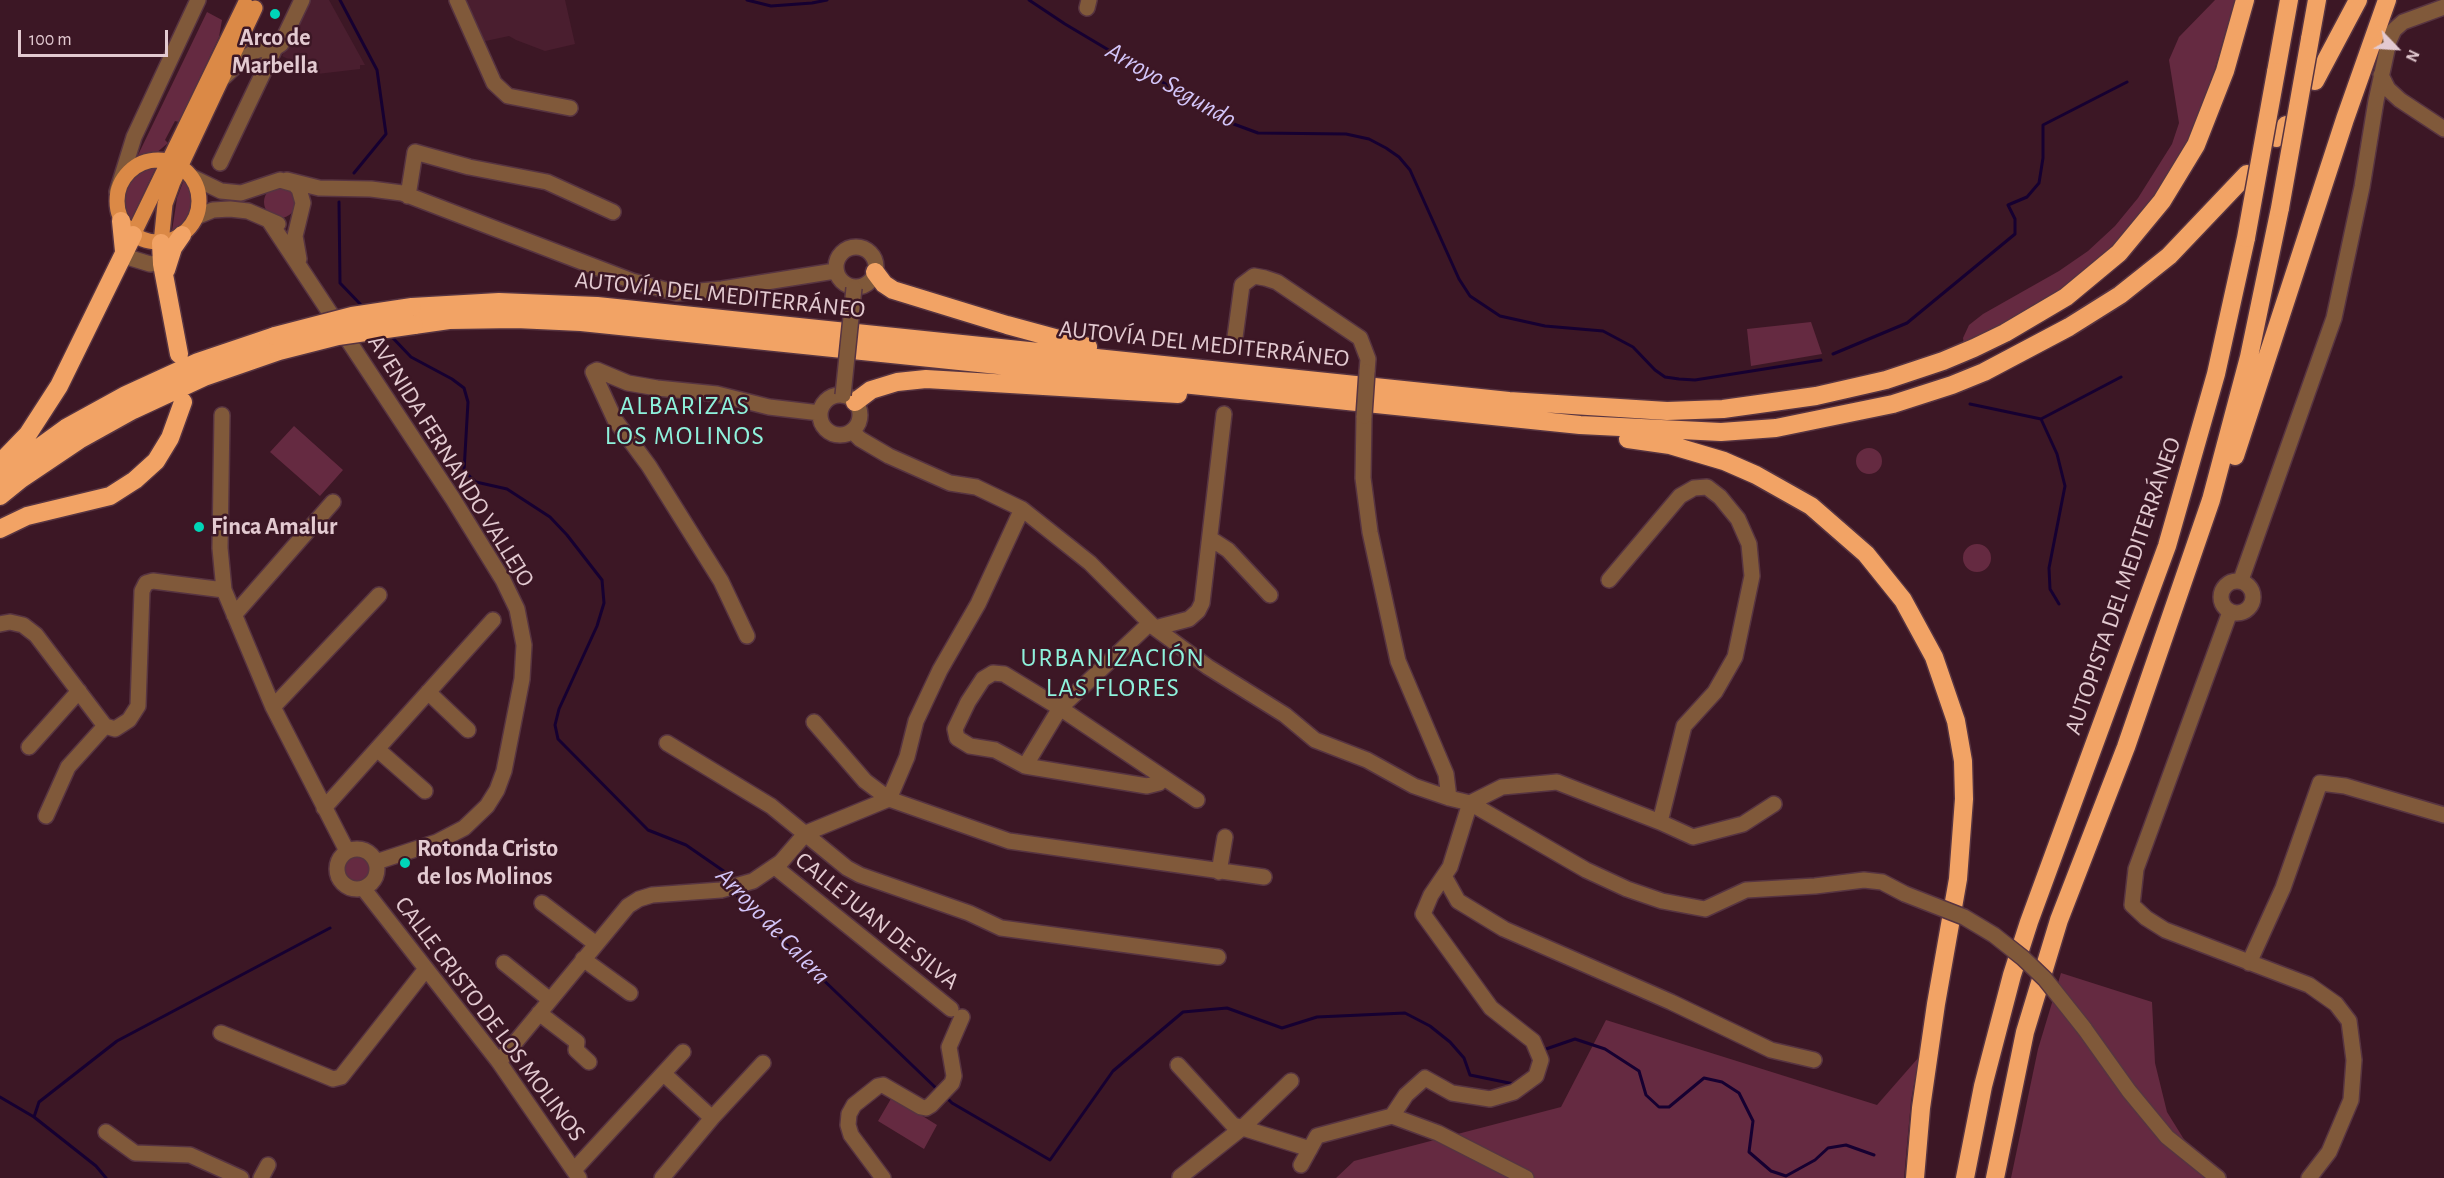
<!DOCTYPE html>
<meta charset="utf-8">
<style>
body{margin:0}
#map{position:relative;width:2444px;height:1178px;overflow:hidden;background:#3c1725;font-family:"Alegreya Sans",sans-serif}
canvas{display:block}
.north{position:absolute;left:2366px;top:18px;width:60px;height:60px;-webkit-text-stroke:4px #3c1725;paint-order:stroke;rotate:115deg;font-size:16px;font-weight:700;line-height:24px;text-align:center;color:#e3cad1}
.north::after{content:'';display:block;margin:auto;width:21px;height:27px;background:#e3cad1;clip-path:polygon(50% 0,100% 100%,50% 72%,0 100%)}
.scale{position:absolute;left:18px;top:30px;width:150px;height:27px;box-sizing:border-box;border:3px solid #e3cad1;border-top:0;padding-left:8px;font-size:18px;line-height:21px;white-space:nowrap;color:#e3cad1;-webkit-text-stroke:4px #3c1725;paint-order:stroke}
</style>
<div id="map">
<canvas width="2444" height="1178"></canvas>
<div class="north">N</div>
<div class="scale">100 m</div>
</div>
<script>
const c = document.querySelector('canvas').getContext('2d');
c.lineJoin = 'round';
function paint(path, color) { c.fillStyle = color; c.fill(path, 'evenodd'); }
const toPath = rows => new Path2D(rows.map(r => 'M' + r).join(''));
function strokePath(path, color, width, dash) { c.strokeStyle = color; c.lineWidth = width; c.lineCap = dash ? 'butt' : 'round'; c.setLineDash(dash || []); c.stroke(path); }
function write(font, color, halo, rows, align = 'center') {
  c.font = font + ' "Alegreya Sans",sans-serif'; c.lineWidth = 5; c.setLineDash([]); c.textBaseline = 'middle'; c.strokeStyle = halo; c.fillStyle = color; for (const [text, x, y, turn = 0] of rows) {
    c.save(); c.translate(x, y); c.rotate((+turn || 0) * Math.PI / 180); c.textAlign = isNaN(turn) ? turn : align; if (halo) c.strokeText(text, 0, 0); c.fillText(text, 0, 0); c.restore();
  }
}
paint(toPath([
 [309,0,329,0,365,65,360,65,360,69,317,74,282,56],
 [464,0,565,0,575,44,545,51,516,40,509,36,481,42]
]), '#4a1e2f');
paint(toPath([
 [2215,0,2235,0,2211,82,2191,134,2172,171,2146,210,2119,240,2059,291,2026,312,1964,345,1963,338,1969,325,1983,314,2059,271,2088,251,2115,226,2138,198,2172,144,2179,123,2169,60,2179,37],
 [207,12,222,20,219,37,179,122,175,121,165,140,168,143,155,154,138,155],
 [148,165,157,165,130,222,128,224,120,210,119,198,129,177,138,169],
 [185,177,189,183,193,197,190,212,181,225,172,231,177,198],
 '264 202a16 16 0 1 1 32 0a16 16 0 1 1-32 0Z',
 [1811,322,1822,354,1751,366,1747,329],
 [294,426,343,470,320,496,270,452],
 '1856 461a13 13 0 1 1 26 0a13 13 0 1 1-26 0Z',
 '1963 558a14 14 0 1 1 28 0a14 14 0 1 1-28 0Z',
 '342 868a14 14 0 1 1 28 0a14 14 0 1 1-28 0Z',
 [2061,973,2152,1002,2155,1063,2167,1112,2208,1178,2011,1178,2038,1049],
 [1606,1020,1877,1105,1919,1057,1911,1101,1904,1178,1336,1178,1354,1161,1561,1107],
 [892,1097,937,1125,924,1149,878,1121]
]), '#652a41');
strokePath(toPath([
 [340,0,377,70,386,134,354,173],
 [747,0,771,6,812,3,827,0],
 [1029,0,1065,24,1231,123,1258,133,1346,134,1369,139,1386,148,1399,157,1410,170,1459,279,1470,296,1500,316,1545,326,1603,331,1633,347,1655,370,1665,377,1679,379,1695,380,1821,360],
 [339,202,340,283,364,308],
 [391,336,411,357,452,379,464,388,468,402,464,471,476,482,507,489,550,517,567,535,602,580,604,603,597,626,559,709,555,725,558,739,648,830,686,845,725,872,730,883],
 [1833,354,1907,323,2015,234,2015,219,2008,205,2027,197,2039,183,2043,158,2043,125,2127,82],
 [1970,404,2041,419,2057,454,2065,486,2049,568,2050,589,2059,604],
 [2041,419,2121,377],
 [735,891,739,899,938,1090],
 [1546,1049,1575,1039,1605,1049,1639,1071,1646,1095,1659,1107,1669,1107,1704,1078,1722,1082,1739,1093,1753,1121,1749,1152,1771,1171,1786,1176,1815,1160,1828,1148,1846,1145,1874,1155],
 [945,1096,952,1103,1050,1160,1113,1071,1183,1012,1227,1008,1282,1028,1317,1017,1405,1013,1430,1026,1450,1042,1464,1058,1470,1075,1514,1084],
 [0,1097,34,1117,96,1166,106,1178],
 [34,1117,39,1102,117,1041,330,928]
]), '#160031', 3);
const minor = toPath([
 [457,0,494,83,508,96,570,108],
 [1087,8,1089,0],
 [2381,75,2388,89,2400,100,2444,129],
 [224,77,244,58,258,50,275,48,281,44,302,0],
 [220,163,275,48],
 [192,177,221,191,241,193,280,180,294,184,299,189,303,203,295,236,299,259],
 [287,180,319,188,371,189,402,193,632,281,677,293,722,289,835,271],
 [117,192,134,137,198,0],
 [408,196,415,152,469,167,547,182,613,212],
 [196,217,213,210,230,209,248,211,278,224],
 [270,222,453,499,503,580,517,609,524,645,522,679,504,771,497,790,487,806,464,828,437,842,376,862],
 '836 267a20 20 0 1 1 40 0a20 20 0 1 1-40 0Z',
 [124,256,150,264,167,262],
 [1235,337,1242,285,1254,276,1265,278,1277,282,1360,338,1368,359,1367,372],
 '820 415a20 20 0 1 1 40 0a20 20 0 1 1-40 0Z',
 [222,415,220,548,224,590,273,707,347,851],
 [1364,416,1363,478,1370,532,1398,661,1446,774,1449,798],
 [852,431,860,439,889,456,950,483,976,487,1022,509,1090,563,1155,628,1208,667,1285,715,1315,740,1367,760,1414,786,1449,798,1470,803,1502,787,1557,782,1660,822,1684,726,1715,692,1735,657,1752,576,1749,544,1738,519,1720,497,1707,487,1694,488,1680,496,1609,580],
 [1211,539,1228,550,1270,595],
 [2241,580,2334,318,2362,187,2376,101,2389,41,2394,30,2403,22,2444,7],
 '2221 597a16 16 0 1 1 32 0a16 16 0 1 1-32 0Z',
 [2230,612,2136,869,2132,905,2146,918,2165,930,2309,985,2336,1004,2349,1021,2354,1060,2351,1100,2329,1152,2309,1178],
 [234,615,333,502],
 [0,624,10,622,23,625,36,635,105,726,115,729,129,720,138,706,142,591,146,583,153,581,224,590],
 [1155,628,1189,619,1198,611,1202,603,1224,414],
 [747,636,721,581,649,466,615,420,593,372,597,370,628,383,657,388,717,394,769,407,820,413],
 [428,692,468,730],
 [273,707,379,595],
 [814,722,865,781,889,799,1009,841,1264,877],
 [667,743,771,806,847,868,860,875,969,913,1001,928,1218,957],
 [29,747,79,691],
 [377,749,425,791],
 [1025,766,1060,708,1150,623],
 [1163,778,1159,783,1147,786,1025,766,995,750,970,746,957,738,955,729,968,702,983,679,993,673,1004,674,1060,708,1197,800],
 [1470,803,1586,870,1627,889,1662,901,1705,909,1746,890,1815,886,1864,880,1882,882,1905,894],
 [324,808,493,620],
 [46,816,68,767,105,726],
 [1660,822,1693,837,1743,824,1774,804],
 '337 869a20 20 0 1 1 40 0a20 20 0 1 1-40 0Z',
 [775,867,951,1009],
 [1219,872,1225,837],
 [1444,876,1458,901,1504,929,1671,1002,1771,1050,1814,1060],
 [363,888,499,1062,579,1178],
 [542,903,596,944],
 [583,959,630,993],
 [504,963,550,1000],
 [2249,963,2283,888,2320,783,2345,786,2444,815],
 [539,1013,577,1042,576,1050,589,1062],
 [2084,1028,2129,1091,2167,1137,2218,1178],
 [221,1033,333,1079,341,1077,426,969],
 [499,1062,628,906,639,899,652,895,721,890,753,881,781,862,806,833,889,799,907,757,916,721,940,670,978,604,1022,509],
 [1178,1065,1233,1125,1310,1149],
 [664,1074,712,1118],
 [1392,1116,1438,1133,1526,1178],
 [106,1132,135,1153,190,1155,241,1178],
 [1301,1165,1317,1136,1392,1116,1406,1095,1425,1078,1452,1093,1490,1099,1514,1092,1536,1076,1541,1060,1533,1041,1491,1008,1423,914,1431,895,1450,867,1470,803],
 [574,1170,683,1052],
 [1180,1177,1242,1128,1291,1081],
 [261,1178,268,1165],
 [662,1178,712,1118,763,1063],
 [883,1178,851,1135,848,1125,849,1114,854,1105,878,1086,883,1085,921,1107,926,1108,931,1105,952,1083,954,1076,949,1047,962,1017]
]);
const major = toPath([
 '117 201a41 41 0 1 1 82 0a41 41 0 1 1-82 0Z',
 [133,235,245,4],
 [161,243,165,204,173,182,255,8]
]);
const highway = toPath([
 [2310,39,2317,0],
 [2276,72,2289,0],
 [2315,81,2358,0],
 [2277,138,2286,125],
 [121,221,124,251],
 [161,243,162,264,179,354],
 [166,270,173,248,182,235],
 [875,272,884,284,893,290,1007,325,1088,347],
 [412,307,499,302,597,306,1509,401,1667,411,1723,409,1816,396,1886,380,1943,361,1974,348,2005,333,2066,297,2119,253,2162,201,2196,145,2225,71,2245,0],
 [414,325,449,320,516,319,581,322,1580,425,1721,432,1776,428,1893,404,1952,385,1984,372,2069,327,2120,295,2169,256,2247,174],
 [855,402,871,390,897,382,926,379,1178,394],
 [1628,439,1670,445,1724,461,1756,475,1811,506,1866,554,1903,600,1934,657,1956,721,1963,761,1964,799,1958,879,1936,1004,1921,1108,1915,1178],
 [2235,456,2345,119,2387,0],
 [0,463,28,434,59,386,133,235],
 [0,476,66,428,126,395,198,362,275,336],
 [0,496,21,479,79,440,133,410,204,377,279,351],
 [0,529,27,516,110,496,135,480,156,461,170,438,183,402],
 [1965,1178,1983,1086,2012,975,2029,922,2167,546,2216,374,2246,238],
 [1995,1178,2025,1032,2059,920,2126,747,2211,500,2249,357,2280,208]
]);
strokePath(minor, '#573441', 18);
strokePath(major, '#573441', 18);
strokePath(highway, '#573441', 21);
strokePath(minor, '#80593a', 15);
strokePath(major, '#db8946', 15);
strokePath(highway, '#f2a365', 18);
const minorBridge = toPath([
 [843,395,854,288],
 [1364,416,1367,372],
 [1905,894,1964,917,1994,935,2023,958,2045,979,2084,1028]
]);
const highwayBridge = toPath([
 [2280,208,2310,39],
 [2246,238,2276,72],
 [275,336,352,316,412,307],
 [279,351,338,336,414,325]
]);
strokePath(minorBridge, '#573441', 18, []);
strokePath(highwayBridge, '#573441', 21, []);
strokePath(minorBridge, '#80593a', 15);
strokePath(highwayBridge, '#f2a365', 18);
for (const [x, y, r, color] of [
 [275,14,6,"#00d5b7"],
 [199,527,6,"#00d5b7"],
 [405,863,6,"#00d5b7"]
]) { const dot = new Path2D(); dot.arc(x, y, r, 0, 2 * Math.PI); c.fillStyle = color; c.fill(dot); strokePath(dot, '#3c1725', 2); }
write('bold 24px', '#e3cad1', '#3c1725', [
 ["Arco de",275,38,"center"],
 ["Marbella",275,66,"center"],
 ["Finca Amalur",211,527],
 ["Rotonda Cristo",417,849],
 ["de los Molinos",417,877]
], 'left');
write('24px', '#e3cad1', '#3c1725', [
 ["AUTOVÍA DEL MEDITERRÁNEO",720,295,6],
 ["AUTOVÍA DEL MEDITERRÁNEO",1204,344,6],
 ["AVENIDA FERNANDO VALLEJO",451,461,58],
 ["AUTOPISTA DEL MEDITERRÁNEO",2123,586,-71],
 ["CALLE JUAN DE SILVA",877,921,39],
 ["CALLE CRISTO DE LOS MOLINOS",490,1019,53]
]);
write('italic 26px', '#d3c5f9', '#3c1725', [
 ["Arroyo Segundo",1171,85,30],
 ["Arroyo de Calera",773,926,46]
]);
c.letterSpacing = '1.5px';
write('26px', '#8ef2dc', '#3c1725', [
 ["ALBARIZAS",685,406],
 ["LOS MOLINOS",685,436],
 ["URBANIZACIÓN",1113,658],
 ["LAS FLORES",1113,688]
]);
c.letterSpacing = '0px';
</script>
